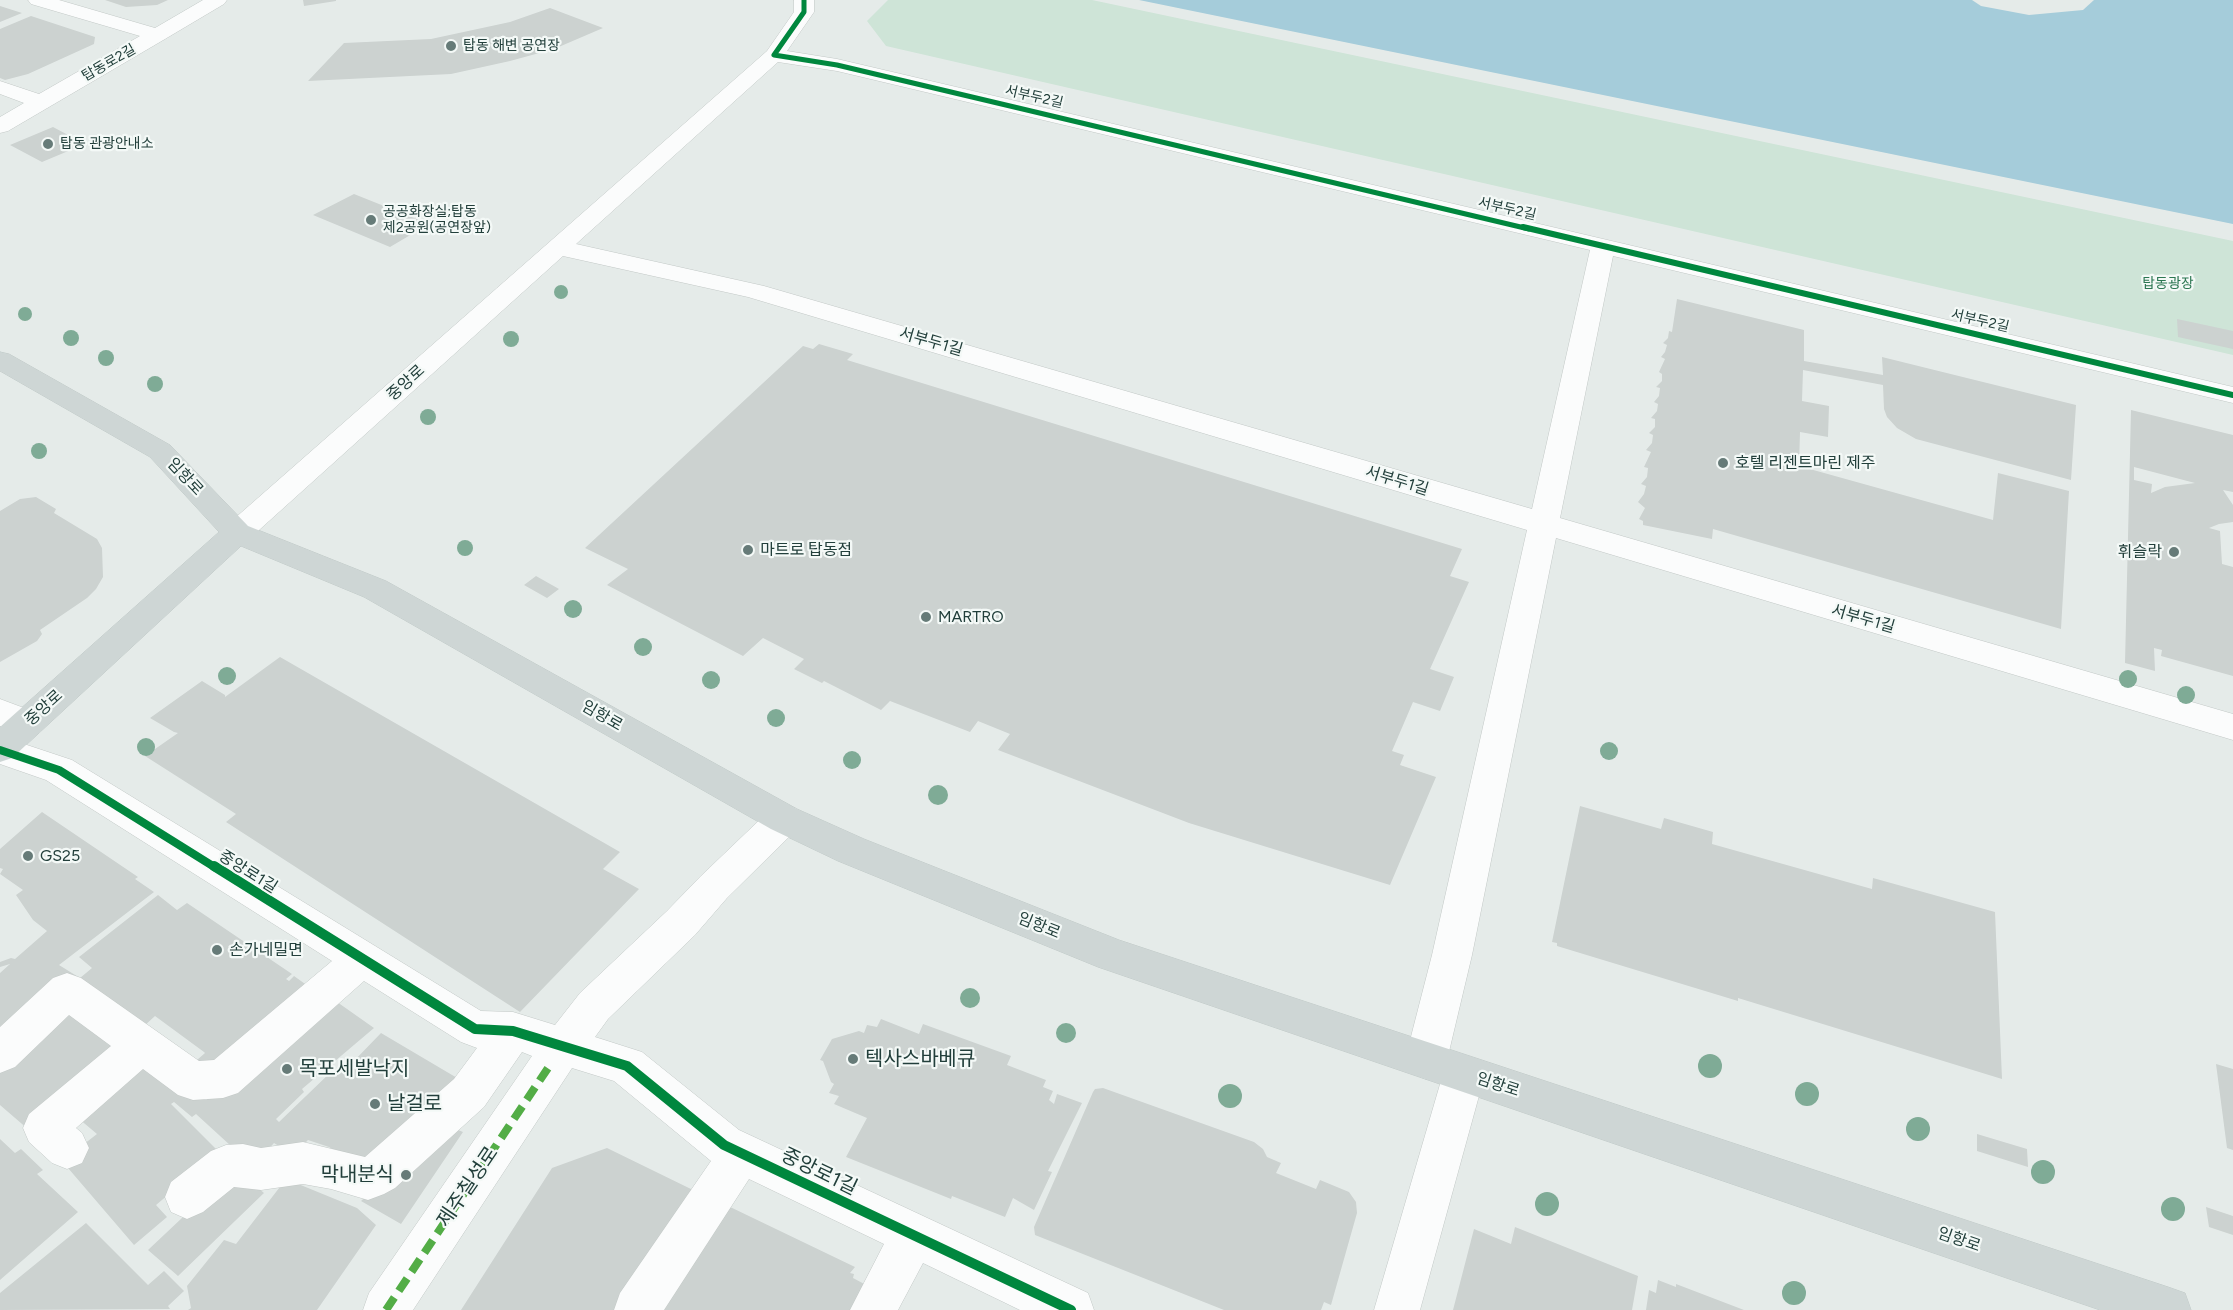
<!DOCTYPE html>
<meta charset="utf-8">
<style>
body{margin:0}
canvas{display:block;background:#e5ebe9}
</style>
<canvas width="2233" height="1310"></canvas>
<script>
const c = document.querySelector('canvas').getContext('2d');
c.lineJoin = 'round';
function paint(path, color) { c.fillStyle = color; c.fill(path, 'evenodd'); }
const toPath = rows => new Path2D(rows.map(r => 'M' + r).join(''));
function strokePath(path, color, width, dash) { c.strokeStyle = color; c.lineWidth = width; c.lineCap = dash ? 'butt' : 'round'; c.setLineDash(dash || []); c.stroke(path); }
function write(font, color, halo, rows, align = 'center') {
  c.font = font + ' Figtree,"Noto Sans KR",sans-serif'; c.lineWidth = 4.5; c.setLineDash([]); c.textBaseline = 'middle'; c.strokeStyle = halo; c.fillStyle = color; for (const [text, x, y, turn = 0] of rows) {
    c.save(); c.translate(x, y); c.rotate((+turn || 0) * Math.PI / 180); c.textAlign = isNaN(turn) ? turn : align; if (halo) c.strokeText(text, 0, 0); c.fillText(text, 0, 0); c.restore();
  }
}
paint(toPath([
 [888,0,1092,0,2233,241,2233,355,886,46,867,21]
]), '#cee4d7');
paint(toPath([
 [1139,0,2233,0,2233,224]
]), '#a5ccda');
paint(toPath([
 [1972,0,2094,0,2083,10,2029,15,1981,6]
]), '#e5ebe9');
paint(toPath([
 [105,0,168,0,157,5,126,7],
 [303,0,336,0,336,1,304,6],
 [0,6,22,13,0,22],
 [550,8,603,28,554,49,510,61,451,74,308,81,344,43,431,39,510,22],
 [31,16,95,37,94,44,28,74,5,80,0,78,0,29],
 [53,127,85,144,42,162,10,145],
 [354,194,429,224,390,247,313,215],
 [1677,299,1804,330,1804,361,1883,375,1882,357,2076,405,2071,480,1916,439,1897,428,1887,417,1884,409,1883,385,1803,370,1802,401,1829,406,1828,437,1800,432,1799,466,1993,520,1998,473,2069,491,2061,629,1713,529,1712,539,1643,525,1643,521,1639,519,1645,508,1638,502,1644,494,1646,486,1641,484,1647,477,1648,468,1644,467,1651,452,1646,450,1652,443,1653,435,1649,433,1655,427,1655,419,1651,418,1657,411,1658,404,1654,402,1659,396,1660,388,1656,387,1662,381,1662,374,1659,372,1665,359,1661,357,1665,352,1667,345,1663,343,1668,338,1669,331,1672,332],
 [2177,319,2233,331,2233,349,2178,337],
 [819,344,853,354,847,360,1462,549,1450,576,1469,582,1430,669,1454,677,1440,711,1413,702,1392,751,1404,755,1400,765,1436,777,1390,885,1189,823,998,750,1010,734,978,721,970,732,890,701,881,710,824,681,822,683,794,669,804,659,763,638,743,656,607,585,628,569,585,548,803,346,813,349],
 [2131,410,2233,435,2233,492,2223,490,2233,505,2233,522,2219,524,2209,528,2220,531,2222,564,2233,567,2233,676,2161,656,2162,650,2154,648,2155,671,2125,663],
 [2134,467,2195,483,2165,487,2151,493,2152,484,2134,480],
 [36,497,56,509,54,513,97,539,102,548,103,577,96,589,87,598,40,630,42,634,37,641,0,662,0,511,20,499],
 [536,576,559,589,547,598,524,585],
 [280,657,620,852,603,869,639,889,520,1012,226,822,236,814,145,756,178,733,174,732,150,718,202,681,225,695,225,697],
 [1580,806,1661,829,1664,818,1713,832,1712,844,1872,889,1873,878,1995,912,2002,1079,1738,998,1738,1001,1557,946,1557,943,1552,942],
 [42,812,138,877,135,879,154,892,59,965,80,978,92,968,79,957,158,895,177,910,187,903,292,974,286,979,289,981,294,976,315,991,235,1066,189,1067,205,1053,204,1052,155,1016,143,1027,94,989,0,1045,0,973,10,964,0,967,0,962,11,958,15,959,47,931,33,920,16,895,23,890,0,874,3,869,0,868,0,849],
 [330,997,374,1028,302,1089,304,1092,276,1119,279,1122,333,1070,351,1064,381,1033,469,1085,368,1172,329,1147,308,1140,293,1155,274,1143,256,1163,231,1146,196,1114,192,1117,174,1102,171,1104,219,1152,156,1205,167,1217,134,1245,62,1161,97,1134,72,1113,143,1052,206,1100],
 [68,1003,130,1047,29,1130,0,1105,0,1064],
 [881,1019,919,1034,923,1024,1011,1056,1007,1065,1046,1080,1043,1087,1053,1091,1049,1100,1054,1104,1057,1094,1082,1103,1048,1171,1052,1172,1034,1210,1013,1198,1005,1217,952,1196,951,1199,846,1157,867,1118,834,1104,839,1096,829,1093,834,1084,831,1082,823,1061,820,1060,832,1039,859,1031,864,1033,867,1025,877,1027],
 [2216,1064,2233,1069,2233,1150,2227,1148],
 [1103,1088,1254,1142,1263,1149,1267,1157,1281,1163,1276,1173,1316,1189,1320,1180,1349,1192,1356,1202,1357,1213,1331,1305,1324,1302,1321,1310,1224,1310,1035,1235,1034,1227,1093,1092,1095,1089],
 [445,1120,451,1127,463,1132,401,1224,361,1201],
 [1977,1134,2027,1149,2028,1167,1977,1151],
 [0,1139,15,1153,21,1149,43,1170,37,1174,78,1212,0,1280],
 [607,1148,693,1190,623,1310,461,1310,552,1168],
 [235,1168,264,1193,178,1276,148,1250],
 [286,1179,357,1208,376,1225,317,1310,188,1310,191,1308,187,1286,224,1240,236,1244],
 [726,1205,855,1267,850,1273,854,1274,853,1278,868,1286,858,1310,652,1310],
 [2206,1207,2233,1216,2233,1235,2209,1227],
 [86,1223,148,1285,164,1271,184,1291,168,1306,170,1309,0,1310,0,1293],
 [1515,1227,1638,1276,1632,1310,1453,1310,1474,1229,1511,1244],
 [1658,1280,1676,1287,1676,1284,1744,1310,1646,1310,1649,1290,1656,1293]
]), '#ccd2d0');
const minor = toPath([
 [28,0,59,0,155,28,203,0,227,0,224,4,165,39,8,131,0,133,0,117,24,103,0,94,0,81,39,94,140,36,31,4,28,0],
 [794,0,814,0,814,12,787,51,837,59,2233,387,2233,403,1613,256,1560,518,2233,714,2233,740,1556,538,1472,955,1447,1060,1441,1073,1426,1079,1411,1073,1405,1060,1432,955,1527,530,748,297,563,256,248,540,237,543,226,540,222,533,226,526,767,51,794,12,794,0],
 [778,62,837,71,1590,250,1532,509,764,286,576,244,778,62],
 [0,699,40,714,45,723,40,732,28,736,0,726,0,699],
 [0,736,72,760,481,1011,513,1012,555,1025,580,993,667,911,701,876,771,809,784,804,797,809,802,819,797,829,727,898,695,935,608,1019,595,1037,642,1052,739,1130,1088,1293,1094,1310,1020,1310,923,1263,898,1310,850,1310,884,1244,749,1179,664,1310,614,1310,620,1293,711,1161,614,1081,572,1068,413,1310,363,1310,369,1293,532,1056,522,1052,484,1107,395,1188,384,1194,368,1200,331,1189,303,1184,261,1190,234,1187,203,1212,187,1219,171,1212,165,1197,171,1182,211,1151,226,1145,243,1144,261,1148,303,1142,365,1157,454,1079,477,1048,461,1042,364,981,238,1093,223,1098,193,1100,178,1095,143,1069,76,1128,82,1133,89,1148,82,1163,67,1169,52,1163,29,1142,23,1128,29,1114,111,1046,69,1015,15,1067,0,1073,0,1027,53,978,67,973,81,978,199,1061,214,1060,332,961,46,780,0,764,0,736],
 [1464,1055,1479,1060,1485,1074,1420,1310,1374,1310,1443,1074,1449,1060,1464,1055]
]);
const major = toPath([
 [0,352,9,354,170,445,248,526,386,581,797,809,864,839,1119,940,2168,1287,2185,1293,2191,1310,2100,1310,1098,967,838,861,771,829,364,597,241,546,12,758,0,762,0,727,219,532,150,457,0,371,0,352]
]);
strokePath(minor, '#c2c8c6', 1);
strokePath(major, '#c1cac8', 1);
paint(minor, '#fbfcfc');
paint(major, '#ced6d5');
strokePath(toPath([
 [386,1310,550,1065]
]), '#53ad46', 8, [15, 8]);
strokePath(toPath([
 [804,0,804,12,774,55,837,65,1529,229]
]), '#00873e', 5);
strokePath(toPath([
 [1523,227,2233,395]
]), '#00873e', 6);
strokePath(toPath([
 [0,750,59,770,216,868]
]), '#00873e', 8);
strokePath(toPath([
 [214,866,475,1029,513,1031,627,1066,724,1145,1071,1310]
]), '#00873e', 10);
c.fillStyle = '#7fab96';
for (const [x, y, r] of [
 [561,292,7],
 [25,314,7],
 [71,338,8],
 [511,339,8],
 [106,358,8],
 [155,384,8],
 [428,417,8],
 [39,451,8],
 [465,548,8],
 [573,609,9],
 [643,647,9],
 [227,676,9],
 [2128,679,9],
 [711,680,9],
 [2186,695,9],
 [776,718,9],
 [146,747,9],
 [1609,751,9],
 [852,760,9],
 [938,795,10],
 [970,998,10],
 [1066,1033,10],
 [1710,1066,12],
 [1807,1094,12],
 [1230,1096,12],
 [1918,1129,12],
 [2043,1172,12],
 [1547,1204,12],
 [2173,1209,12],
 [1794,1293,12]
]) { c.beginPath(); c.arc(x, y, r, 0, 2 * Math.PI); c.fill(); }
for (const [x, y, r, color] of [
 [451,46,6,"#667b78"],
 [48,144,6,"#667b78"],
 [371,220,6,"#667b78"],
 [1723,463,6,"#667b78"],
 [748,550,6,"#667b78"],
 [2174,552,6,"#667b78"],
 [926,617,6,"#667b78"],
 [28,856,6,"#667b78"],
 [217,950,6,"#667b78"],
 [853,1059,6,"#667b78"],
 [287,1069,6,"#667b78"],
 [375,1104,6,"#667b78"],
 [406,1175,6,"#667b78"]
]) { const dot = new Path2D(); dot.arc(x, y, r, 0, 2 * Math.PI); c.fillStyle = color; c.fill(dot); strokePath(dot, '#f4f9f7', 2); }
write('14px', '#223f3b', '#f4f9f7', [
 ["탑동 해변 공연장",463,46],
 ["탑동 관광안내소",60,144],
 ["공공화장실;탑동",383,212],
 ["제2공원(공연장앞)",383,228]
], 'left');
write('14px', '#223f3b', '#f4f9f7', [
 ["탑동로2길",109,63,-30],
 ["서부두2길",1034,97,13],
 ["서부두2길",1507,209,13],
 ["서부두2길",1980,321,13]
]);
write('14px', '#2c7752', '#f4f9f7', [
 ["탑동광장",2168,284]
]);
write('16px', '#223f3b', '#f4f9f7', [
 ["서부두1길",931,342,16],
 ["중앙로",406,383,-42],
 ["임항로",185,477,47],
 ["서부두1길",1397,481,17],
 ["서부두1길",1863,619,16],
 ["중앙로",44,708,-42],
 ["임항로",602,716,30],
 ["중앙로1길",248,872,32],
 ["임항로",1039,926,22],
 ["임항로",1498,1085,18],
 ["임항로",1959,1240,19]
]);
write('16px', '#223f3b', '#f4f9f7', [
 ["호텔 리젠트마린 제주",1735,463],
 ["마트로 탑동점",760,550],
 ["휘슬락",2162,552,"right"],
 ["MARTRO",938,617],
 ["GS25",40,856],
 ["손가네밀면",229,950]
], 'left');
write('20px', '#223f3b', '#f4f9f7', [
 ["텍사스바베큐",865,1059],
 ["목포세발낙지",299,1069],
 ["날걸로",387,1104],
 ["막내분식",394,1175,"right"]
], 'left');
write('20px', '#223f3b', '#f4f9f7', [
 ["중앙로1길",819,1172,26],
 ["제주칠성로",468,1187,-56]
]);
</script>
